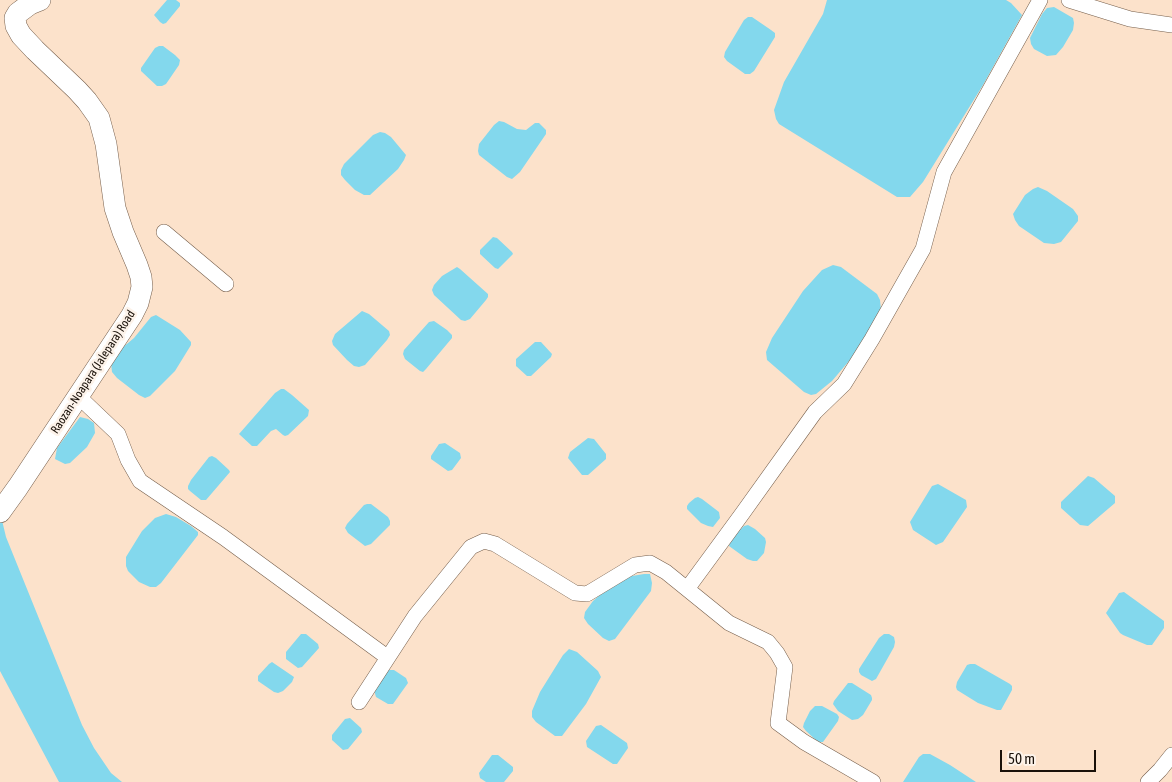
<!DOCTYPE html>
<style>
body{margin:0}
#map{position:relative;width:1172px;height:782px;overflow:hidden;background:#fce2cb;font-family:"Asap Condensed",sans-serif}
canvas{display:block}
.scale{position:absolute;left:1000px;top:750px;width:96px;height:22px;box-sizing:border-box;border:2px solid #1a1109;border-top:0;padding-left:6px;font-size:15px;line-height:18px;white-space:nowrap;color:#1a1109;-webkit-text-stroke:4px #fdf3ea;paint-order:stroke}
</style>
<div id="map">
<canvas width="1172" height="782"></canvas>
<div class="scale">50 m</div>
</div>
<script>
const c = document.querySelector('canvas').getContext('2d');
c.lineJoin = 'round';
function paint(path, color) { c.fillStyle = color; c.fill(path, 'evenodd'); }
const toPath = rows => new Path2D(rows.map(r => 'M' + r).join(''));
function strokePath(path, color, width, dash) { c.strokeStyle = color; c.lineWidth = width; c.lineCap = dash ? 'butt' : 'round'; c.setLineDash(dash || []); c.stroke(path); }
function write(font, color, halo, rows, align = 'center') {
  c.font = font + ' "Asap Condensed",sans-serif'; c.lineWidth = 5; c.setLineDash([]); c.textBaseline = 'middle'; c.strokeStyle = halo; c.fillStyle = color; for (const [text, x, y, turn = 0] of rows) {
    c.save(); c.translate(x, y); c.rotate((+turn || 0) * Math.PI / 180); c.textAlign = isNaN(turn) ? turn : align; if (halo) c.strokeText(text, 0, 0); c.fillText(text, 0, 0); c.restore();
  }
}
paint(toPath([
 [167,0,176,0,180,3,180,6,166,23,163,24,160,22,154,15],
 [827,0,1006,0,1011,3,1022,15,983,85,923,182,910,197,897,197,779,124,776,119,774,110,784,82,823,14],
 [1054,7,1073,18,1074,23,1073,30,1063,47,1056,55,1047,56,1034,49,1031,44,1030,38,1042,14,1047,8],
 [748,17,752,17,771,30,775,33,775,37,754,71,750,74,745,74,727,61,724,57,725,52,744,20],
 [159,46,163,46,175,55,180,60,179,65,166,84,162,86,157,86,141,71,141,68,155,48],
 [499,121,504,122,517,129,526,130,535,123,539,123,546,130,546,134,520,172,512,179,507,177,479,155,478,151,479,144,494,125],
 [380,132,385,133,391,137,406,155,404,160,398,169,370,195,364,195,355,190,345,180,341,175,341,170,344,164,373,135],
 [1038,187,1047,191,1073,209,1078,216,1078,221,1061,242,1054,244,1044,243,1019,226,1015,220,1013,214,1025,195,1033,189],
 [493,237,497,238,512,252,513,254,498,269,495,268,480,254,480,250],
 [833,265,841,267,877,294,880,300,881,310,855,354,832,381,816,394,811,395,804,392,767,360,766,352,772,338,803,291,822,270],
 [457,267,460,269,488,294,488,297,486,300,470,319,465,321,461,320,434,295,432,290,434,285,442,276],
 [362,311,369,314,389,331,390,335,387,340,365,365,359,367,354,366,347,360,333,345,332,341,335,334],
 [156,315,180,330,191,342,191,345,175,371,150,396,145,398,139,395,117,378,112,372,111,363,122,348,134,338,151,317],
 [434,321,447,330,452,335,452,338,426,369,423,372,420,371,405,359,403,354,404,350,429,322],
 [535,342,541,342,552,354,551,357,531,376,527,376,516,366,516,359],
 [281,389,284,389,292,395,309,410,308,416,288,435,285,436,283,435,276,429,271,431,257,446,252,446,239,434,275,393],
 [80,417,88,419,94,423,95,433,87,447,70,463,65,464,55,459,57,448],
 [588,438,594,439,606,454,606,459,588,475,582,475,568,458,570,452],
 [445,443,460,453,461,458,452,470,448,471,431,459,431,456,439,444],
 [212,456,216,458,229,470,230,472,206,500,201,500,190,491,188,489,188,486,191,480,209,457],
 [1088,476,1094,478,1115,496,1115,503,1088,526,1080,525,1061,508,1061,502],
 [938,484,966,500,967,507,943,542,936,545,913,530,910,522,932,486],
 [698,497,702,499,719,512,720,518,713,527,708,526,701,523,687,509,687,506,689,503,695,498],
 [367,504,371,504,388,517,390,521,390,525,371,544,365,546,348,533,345,528,347,524,364,505],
 [0,512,6,537,82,725,94,748,111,773,122,782,59,782,0,671],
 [166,514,176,517,191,526,198,532,198,535,161,583,156,587,150,587,139,582,128,571,126,566,126,557,142,531,155,518],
 [748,525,755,529,765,538,766,542,764,553,757,561,753,561,747,559,729,546,732,537,744,526],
 [644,574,650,574,652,583,651,591,615,639,609,641,603,638,588,624,584,618,585,612,593,601,609,587,626,577],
 [1124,592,1164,621,1164,628,1152,645,1147,645,1123,635,1120,633,1106,613,1119,593],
 [301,634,306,634,318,644,319,648,302,667,298,668,286,659,286,652],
 [884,634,889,634,894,637,895,642,894,647,876,679,872,681,861,675,859,672,859,669,879,638],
 [569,649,577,652,598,671,601,677,586,704,562,736,555,736,536,722,532,717,532,711,540,692,563,655],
 [272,662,294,677,292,682,283,691,278,693,274,692,258,681,258,676,269,664],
 [970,664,975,664,1010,684,1012,686,1012,690,1001,710,997,710,978,703,957,690,956,687,957,682,967,665],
 [388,670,394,670,406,678,408,683,393,704,388,704,376,697,374,690],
 [848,683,852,683,871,695,872,698,872,700,863,715,858,719,852,720,838,711,833,704,834,701],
 [815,706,822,706,837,714,839,717,838,721,823,742,818,742,806,731,803,727,804,723,810,711],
 [350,718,361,728,362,732,348,749,343,750,332,740,332,735,345,719],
 [601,725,627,743,628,748,617,764,613,764,587,747,586,741,596,726],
 [923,754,930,754,950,765,976,782,903,782,919,757],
 [492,755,498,755,513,767,513,771,504,782,486,782,480,778,479,773]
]), '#83d8ed');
const minor = toPath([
 [1069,0,1130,19,1172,25],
 [164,232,226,284],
 [78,396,118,434,128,460,140,481,223,537,387,657],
 [687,589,742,514,815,412,844,384,872,339,923,249,944,172,1040,0],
 [359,702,415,616,471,547,484,541,495,544,575,593,587,594,635,565,650,563,666,572,729,623,768,642,777,653,785,667,778,723,804,742,873,782],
 [1148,782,1160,770,1172,755]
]);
const secondary = toPath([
 [0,512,18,487,132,315,138,303,142,287,141,277,137,265,123,232,115,208,106,144,99,118,87,101,77,90,35,50,21,35,16,26,15,18,18,13,30,4,40,0]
]);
strokePath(minor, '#755e4b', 16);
strokePath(secondary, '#755e4b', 22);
strokePath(minor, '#fff', 15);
strokePath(secondary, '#fff', 21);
write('12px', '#1a1109', '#fdf3ea', [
 ["Raozan-Noapara (Jalepara) Road",93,372,-57]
]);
</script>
